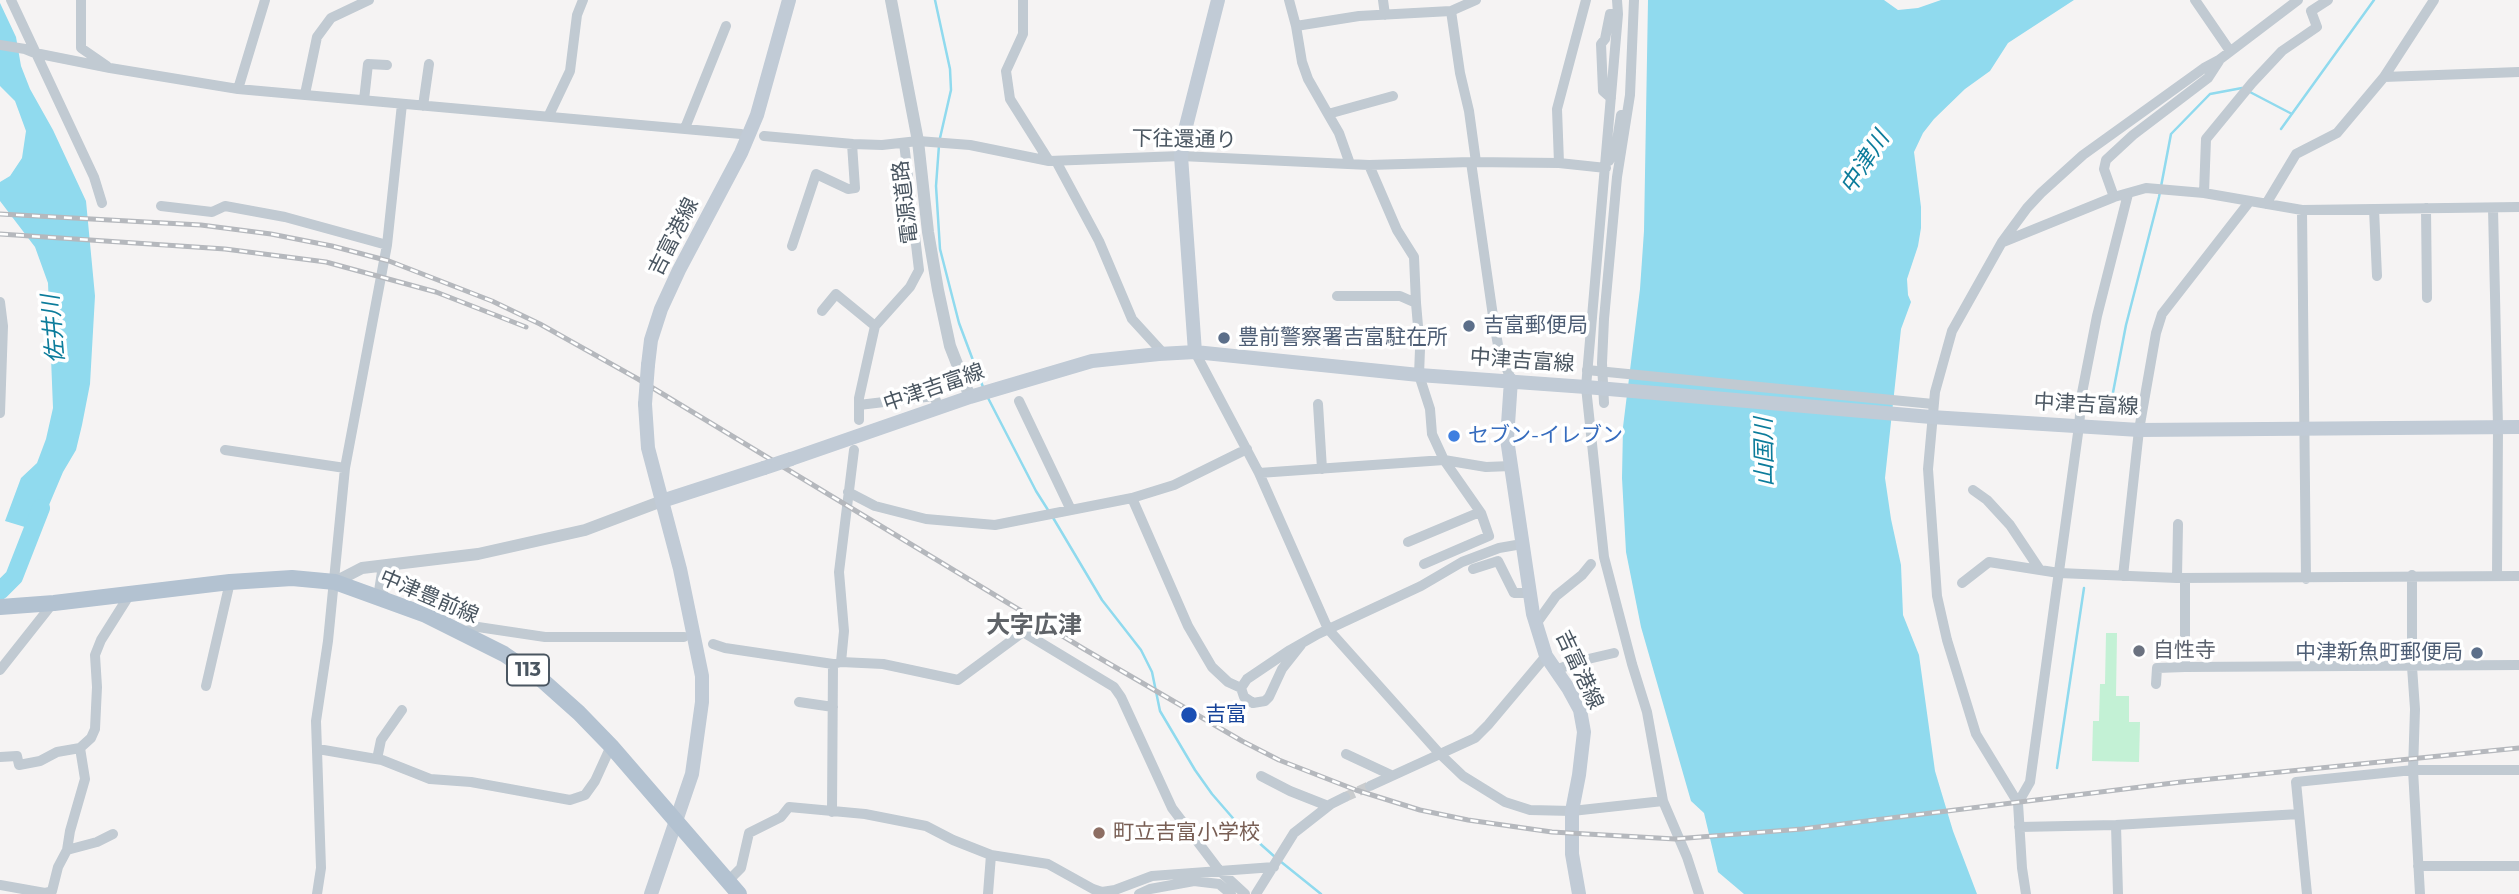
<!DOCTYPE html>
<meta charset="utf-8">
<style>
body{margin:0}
canvas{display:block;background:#f5f3f3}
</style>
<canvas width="2519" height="894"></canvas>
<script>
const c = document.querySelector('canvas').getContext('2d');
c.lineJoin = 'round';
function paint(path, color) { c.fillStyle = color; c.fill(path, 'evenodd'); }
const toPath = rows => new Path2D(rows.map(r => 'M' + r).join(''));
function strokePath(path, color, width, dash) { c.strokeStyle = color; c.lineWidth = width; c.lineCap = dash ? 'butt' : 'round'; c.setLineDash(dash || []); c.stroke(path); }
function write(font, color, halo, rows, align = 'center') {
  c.font = font + ' Montserrat,"Noto Sans JP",sans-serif'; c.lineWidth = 7; c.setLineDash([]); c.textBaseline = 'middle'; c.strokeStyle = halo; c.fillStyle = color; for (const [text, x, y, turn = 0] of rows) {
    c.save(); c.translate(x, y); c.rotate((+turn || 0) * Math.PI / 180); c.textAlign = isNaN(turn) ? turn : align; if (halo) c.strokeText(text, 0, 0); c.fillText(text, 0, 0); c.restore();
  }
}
paint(toPath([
 [2106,633,2117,633,2116,696,2129,696,2129,722,2140,722,2139,762,2092,761,2093,721,2099,721,2100,684,2105,684]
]), '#c3f1d5');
paint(toPath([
 [1648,0,1884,0,1898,10,1918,8,1941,0,2074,0,2008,43,1990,71,1965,89,1934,119,1923,133,1914,152,1921,207,1921,228,1918,246,1907,279,1908,295,1911,302,1901,329,1885,478,1891,519,1901,565,1903,615,1919,655,1935,771,1953,831,1977,894,1744,894,1718,872,1704,813,1691,801,1641,627,1626,552,1622,478,1623,427,1640,289,1644,231],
 [0,3,16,37,21,66,30,89,53,130,86,201,95,296,90,384,82,425,76,450,63,472,38,531,5,521,21,478,37,463,46,439,53,408,48,283,35,247,0,201,0,182,10,176,22,158,26,131,15,101,0,86]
]), '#90daee');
strokePath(toPath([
 [935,0,950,69,951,90,940,138],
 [2248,91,2292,114],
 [2281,129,2374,0],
 [939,145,936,186,940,249,959,323,983,387],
 [987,396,1036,491,1048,510],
 [2110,408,2126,325,2159,197,2171,134,2210,94,2242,88],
 [1052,516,1102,600,1141,650,1152,672,1160,711,1195,770,1212,794,1238,824,1275,857],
 [2057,768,2084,588],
 [1280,861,1321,894]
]), '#90daee', 2.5);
strokePath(toPath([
 [0,591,14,577,41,508]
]), '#90daee', 18);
strokePath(toPath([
 [1345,797,1370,786]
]), '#caccce', 10, [10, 5]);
strokePath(toPath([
 [11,0,94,177,102,203],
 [81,0,81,48,107,66],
 [1023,0,1023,34,1006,71,1010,99,1049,161],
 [1289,0,1296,26,1302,62,1308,79,1328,114],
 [1383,0,1385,15],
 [1617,0,1618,14,1586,387,1604,557,1632,664,1647,712,1663,801,1687,857,1699,894],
 [2195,0,2230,51],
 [1451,11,1460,73,1469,111,1476,162],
 [1296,26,1359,16,1451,11,1476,0],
 [0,45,25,49,35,53,110,68,238,89,741,134],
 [2384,77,2519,72],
 [238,89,265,0],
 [305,94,317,37,331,18,369,0],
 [1611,98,1603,91,1601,44,1605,39,1610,14,1618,14],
 [364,100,368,64,387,65],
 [423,106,429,64],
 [549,115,570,71,577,15,583,0],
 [685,128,726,26],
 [764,136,853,144,882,145,918,141,970,145,1049,161,1181,156,1369,165,1471,162,1559,163,1606,168],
 [1056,161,1099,241,1132,319,1164,354],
 [1609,161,1616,147,1621,115],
 [1471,162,1494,323,1498,345,1511,380],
 [1559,163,1557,109,1586,0],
 [1350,164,1339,133,1328,114,1393,96],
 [1369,165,1397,230,1414,257,1416,303],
 [2204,193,2206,139,2252,83,2282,51,2317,27,2311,11,2328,0],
 [2114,197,2104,169,2106,160,2133,135,2208,78,2219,61],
 [2266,204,2296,154,2337,133,2384,77,2434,0],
 [161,206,212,212,225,206,285,217,387,245],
 [2426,208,2427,298],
 [2493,208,2498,427,2497,576],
 [2374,209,2377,276],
 [2302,210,2306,579],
 [2003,242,2114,197,2146,188,2204,193,2302,210,2519,207],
 [792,246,816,174,848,189,855,188,852,144],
 [1337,296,1400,296,1416,303,1420,349,1419,375,1430,409,1432,434,1444,460,1481,513,1489,536,1424,564],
 [0,302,3,326,0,413],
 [822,311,836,294,875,326],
 [1195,352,1259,473,1328,629,1439,753,1463,776,1505,802,1530,810,1572,811,1663,801],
 [1019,401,1071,510,1132,498],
 [1604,403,1602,363,1604,319,1617,177,1630,95,1634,0],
 [1318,404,1322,469],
 [859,405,934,396,939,408],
 [859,420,859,398,875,326,910,287,919,270,904,143],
 [225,450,345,468],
 [1259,473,1444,460,1486,467,1511,466],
 [1973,490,1987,500,2010,525,2040,570],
 [848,492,875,506,926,519,995,525,1071,510],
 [1408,542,1480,512],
 [1473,569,1498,561,1514,593,1529,593],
 [2412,575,2412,667,2415,709,2413,770,2420,894],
 [2123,576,2139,430,2156,333,2162,314,2250,201],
 [2177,578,2178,524],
 [2185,578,2185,667,2519,665],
 [1962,583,1989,562,2059,573,2177,578,2519,576],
 [1536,624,1556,596,1582,575,1591,564],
 [463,632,478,627,545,637,684,637],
 [713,644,725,648,833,664,841,662,883,664,958,680,1023,632,1114,687,1121,697,1172,808,1219,870,1245,894],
 [1301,645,1282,669,1269,697,1265,701,1253,703,1244,697,1241,688,1247,679,1290,650,1318,634,1421,586,1462,562,1499,548,1522,544],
 [841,662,844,631,839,572,854,450],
 [0,670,53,603],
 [1555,670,1584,660,1614,653],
 [2156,684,2157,668,2185,667],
 [206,686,230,582],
 [1241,688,1228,682,1212,667,1188,626,1132,498,1174,485,1247,449],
 [799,702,833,707],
 [318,749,382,760,430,779,471,782,570,800,585,795,595,781,611,746],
 [1346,754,1391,775],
 [0,757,17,756,19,765,40,761,57,752,80,748,91,738,95,729,97,687,95,655,101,640,130,594],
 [377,759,381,740,402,710],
 [1261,776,1290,791,1328,806],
 [1370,786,1475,738,1488,725,1546,656],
 [2018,803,2030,782,2079,426,2082,393,2097,316,2128,194],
 [832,812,833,664],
 [2116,825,2118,894],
 [2019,827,2116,825,2299,814],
 [67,850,70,831,85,779,80,748],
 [2418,866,2519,866],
 [728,881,741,868,749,833,781,817,789,807,865,814,926,826,953,840,991,855,1048,864,1093,889,1102,892,1115,890,1152,876,1274,867],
 [0,885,45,893,52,891,58,867,67,850,97,842,113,834],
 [317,894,321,868,316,721,328,641,345,468,387,245,402,104],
 [988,894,991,855],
 [1139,894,1150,889,1194,881,1219,884,1231,894],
 [1256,894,1294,833,1331,804,1345,797],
 [2026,894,2022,868,2018,803,1976,734,1947,640,1937,596,1928,469,1935,392,1952,331,2002,242,2027,208,2041,193,2083,155,2204,68,2219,60,2298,0],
 [2307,894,2296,782,2413,770,2519,770]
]), '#c1cad2', 10);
strokePath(toPath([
 [891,0,918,141,928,232,938,290,950,346,970,397],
 [384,566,380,591,386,600],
 [335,582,362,568,478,554,585,530,662,501]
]), '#c1cad2', 12);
strokePath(toPath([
 [1195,352,1181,156,1183,138,1218,0],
 [648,365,651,340,661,309,679,270,741,153,757,115,789,0],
 [1511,380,1507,439,1533,614,1546,656,1568,688,1580,710,1584,732,1579,775,1572,811,1572,854,1579,894],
 [645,404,648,448,680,569,702,676,702,702,692,774,651,894],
 [1931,417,2139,430,2519,427],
 [791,459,970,397,1092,361,1159,354,1195,352,1419,375,1586,387],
 [662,501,764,468]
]), '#c1cbd6', 14);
strokePath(toPath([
 [0,607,54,603,230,582,292,578,335,582,426,615,504,654,542,680,579,713,611,746,739,894]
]), '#b3c2d1', 16);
const rail = toPath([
 [0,214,201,225,271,234,332,246,389,261,492,301,540,324,638,379,1084,649,1242,741,1279,760,1356,790,1420,810,1468,820,1552,832,1675,839,1802,829,2181,782,2519,748],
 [0,234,225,249,326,262,436,292,526,327]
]);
strokePath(rail, '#b5b8bd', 5);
strokePath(rail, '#fff', 2.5, [8]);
strokePath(toPath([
 [1587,370,1933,404]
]), '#c1cad2', 10);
strokePath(toPath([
 [1586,387,1931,417],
 [645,404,648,365],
 [764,468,791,459]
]), '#c1cbd6', 14);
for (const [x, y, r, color] of [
 [1469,326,7,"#5c6f8a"],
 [1224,338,7,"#5c6f8a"],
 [1454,436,7,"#3f7fe0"],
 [2139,651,7,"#6b7280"],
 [2477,653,7,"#5c6f8a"],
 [1189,715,9,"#1a4fb4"],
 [1099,833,7,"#8d6e63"]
]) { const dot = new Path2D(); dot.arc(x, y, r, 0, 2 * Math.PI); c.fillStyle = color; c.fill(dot); strokePath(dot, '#fff', 2.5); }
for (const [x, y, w] of [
 [528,670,42]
]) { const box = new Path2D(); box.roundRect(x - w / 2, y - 15.5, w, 31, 5); c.fillStyle = '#fff'; c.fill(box); strokePath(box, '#4a5661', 2); }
write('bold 19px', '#4a5661', null, [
 ["113",528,670]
]);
write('21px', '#4a5661', '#fff', [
 ["下往還通り",1184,140,1],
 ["電源道路",906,202,-97],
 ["吉富港線",674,237,-63],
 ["中津吉富線",1522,361,4],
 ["中津吉富線",934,388,-19],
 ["中津吉富線",2086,405,3],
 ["中津豊前線",429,597,23],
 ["吉富港線",1579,670,65]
]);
write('21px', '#4e5e75', '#fff', [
 ["吉富郵便局",1483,326],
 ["豊前警察署吉富駐在所",1238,338],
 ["中津新魚町郵便局",2463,653,"right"]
], 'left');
write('21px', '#366cbe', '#fff', [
 ["セブン-イレブン",1468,436]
], 'left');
write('21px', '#5b616d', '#fff', [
 ["自性寺",2153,651]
], 'left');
write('21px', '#164399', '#fff', [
 ["吉富",1205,715]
], 'left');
write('21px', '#785e54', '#fff', [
 ["町立吉富小学校",1113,833]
], 'left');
write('italic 23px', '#0c7c9b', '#fff', [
 ["中津川",1865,163,-57],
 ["佐井川",54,329,-95],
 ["山国川",1765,452,-91]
]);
write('bold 24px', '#5f6368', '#fff', [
 ["大字広津",1034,626]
]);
</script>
